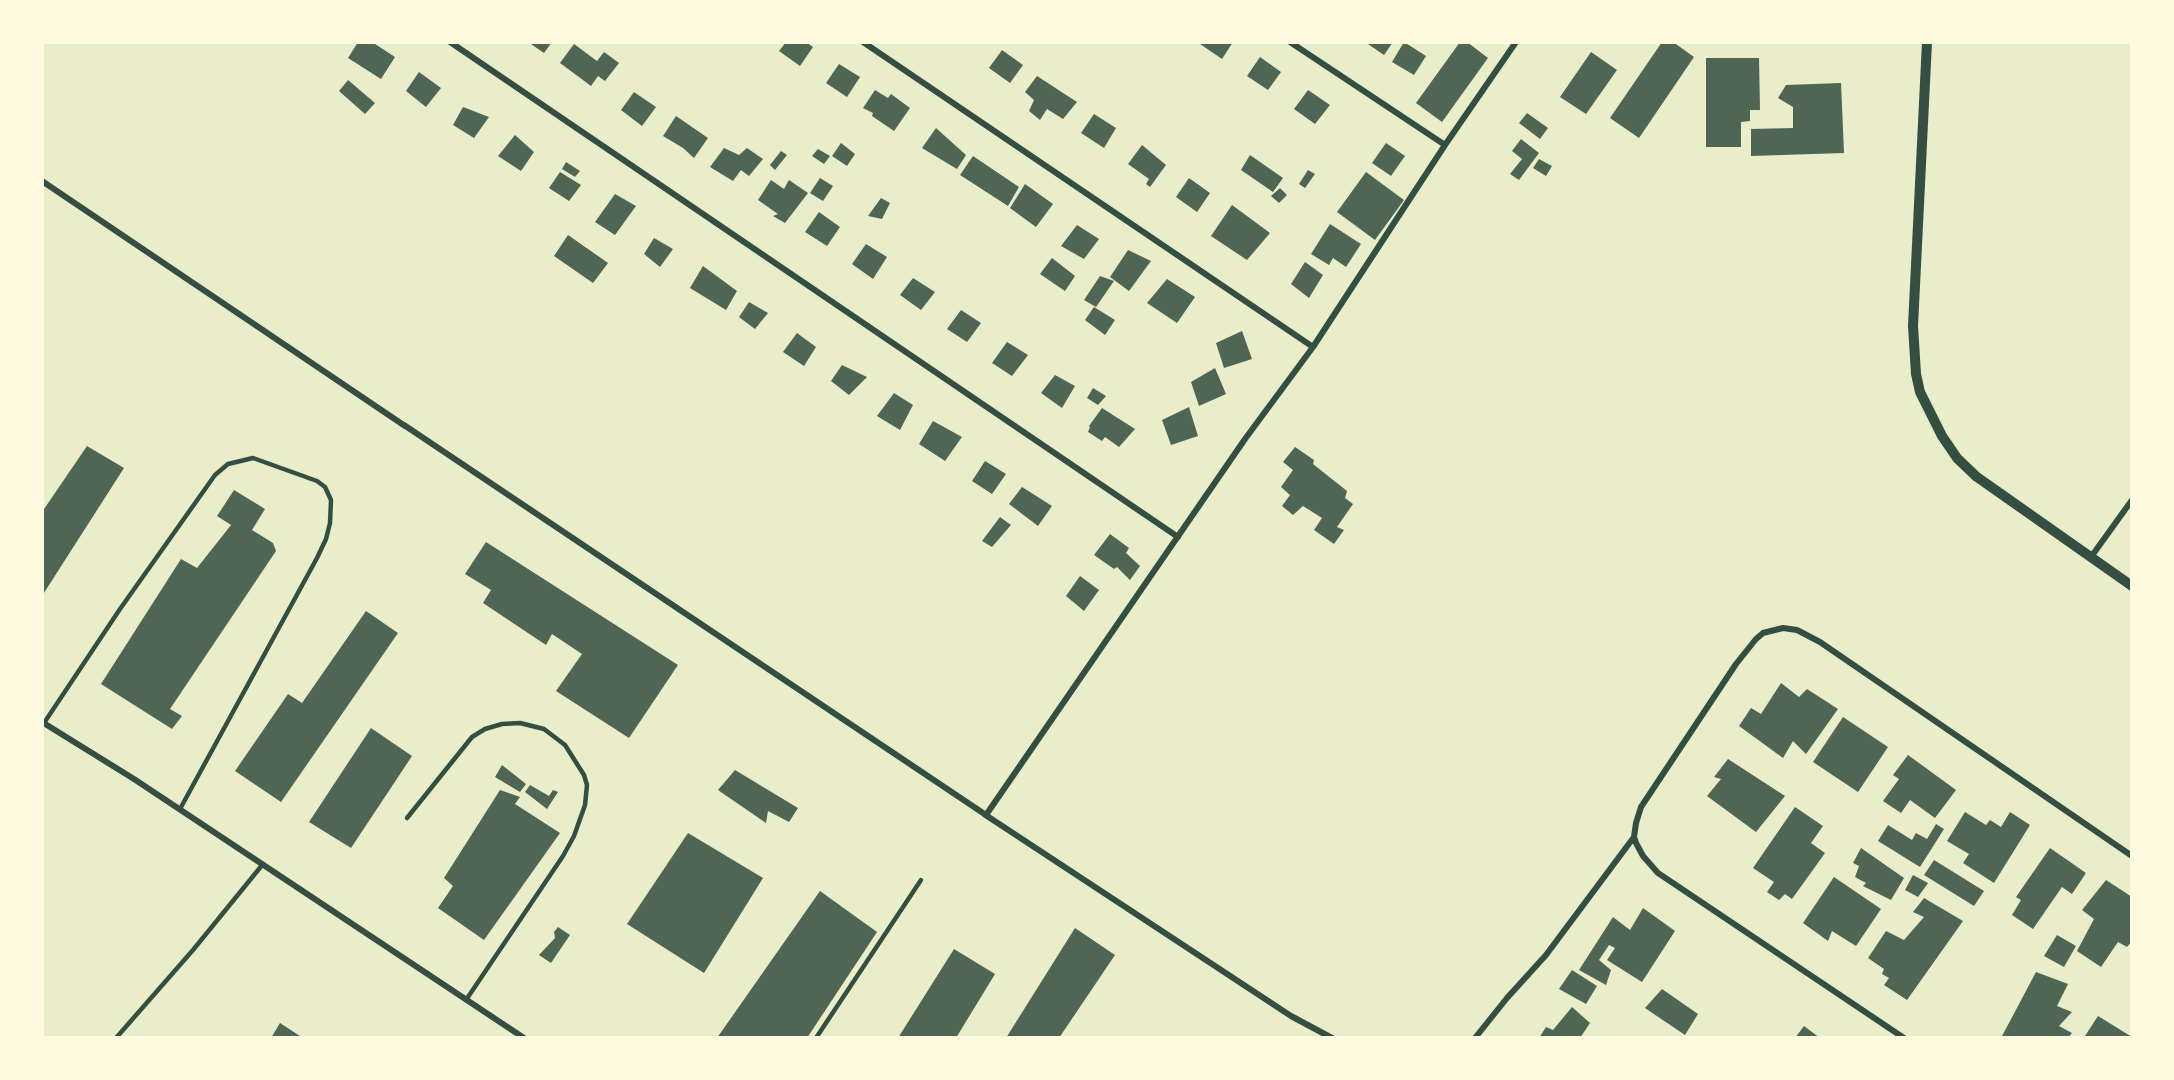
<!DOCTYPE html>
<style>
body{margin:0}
#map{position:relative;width:2174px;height:1080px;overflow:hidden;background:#e9edc9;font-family:"Source Sans 3",sans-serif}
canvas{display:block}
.frame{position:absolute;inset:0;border:44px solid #fefae0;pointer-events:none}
</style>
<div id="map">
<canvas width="2174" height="1080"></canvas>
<div class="frame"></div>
</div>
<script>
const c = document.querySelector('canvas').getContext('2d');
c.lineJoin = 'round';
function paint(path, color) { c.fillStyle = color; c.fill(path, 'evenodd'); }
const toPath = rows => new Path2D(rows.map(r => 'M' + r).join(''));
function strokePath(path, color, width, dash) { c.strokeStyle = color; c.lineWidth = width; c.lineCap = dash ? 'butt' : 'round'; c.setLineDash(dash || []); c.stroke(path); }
paint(toPath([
 [358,42,372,42,395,57,381,79,348,58],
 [528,42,552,42,544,53],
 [786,42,806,42,813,47,800,66,779,51],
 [1201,42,1233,42,1222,59,1200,44],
 [1365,42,1393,42,1384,55],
 [1404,42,1426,56,1414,75,1392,62],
 [1460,42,1467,42,1488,58,1442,122,1416,103],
 [1662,42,1673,42,1694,57,1639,138,1610,118],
 [574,44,597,61,604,52,619,63,605,81,598,76,591,86,560,63],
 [1002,50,1023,65,1010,83,989,68],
 [1591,52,1617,70,1586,114,1560,97],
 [1260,57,1281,72,1268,90,1247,76],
 [1706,58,1759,58,1760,110,1750,110,1750,121,1741,122,1741,147,1706,147],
 [839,64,860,77,847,97,826,83],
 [419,72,441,88,426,107,406,91],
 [1037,76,1077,102,1063,119,1047,109,1040,120,1029,111,1034,100,1025,92],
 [348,80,375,103,365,114,339,91],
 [1841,83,1844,153,1751,156,1751,129,1793,128,1793,107,1778,98,1786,85],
 [875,90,888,98,891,94,910,108,894,131,872,116,873,113,863,108],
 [1308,90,1330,105,1315,124,1294,109],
 [634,92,656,107,642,126,621,110],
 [463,107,489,117,474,138,453,125],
 [1527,113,1548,128,1540,139,1519,123],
 [1094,114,1116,128,1104,148,1081,133],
 [676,116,708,138,694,158,683,148,663,136],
 [936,128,966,155,957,169,922,148],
 [515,135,534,152,521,171,498,156],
 [1521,139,1539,153,1519,180,1510,174,1522,159,1512,151],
 [841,143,855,154,847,166,832,156],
 [1386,143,1405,156,1391,176,1372,163],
 [1142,145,1166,165,1150,187,1146,184,1149,179,1128,164],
 [724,148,739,155,747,148,763,159,749,176,741,170,733,181,710,167],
 [818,149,830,156,824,164,812,156],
 [781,151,787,155,775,170,770,165],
 [1250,155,1283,178,1273,192,1241,170],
 [973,156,1019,187,1008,206,960,175],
 [1539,159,1552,166,1546,176,1533,168],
 [566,162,580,171,575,177,562,169],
 [1308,170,1315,174,1305,188,1299,184],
 [560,172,581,185,569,201,549,188],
 [1366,172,1404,200,1375,240,1337,212],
 [820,178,833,186,823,201,810,193],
 [1189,178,1210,193,1197,212,1176,197],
 [771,180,784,189,789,180,808,193,785,223,773,216,778,214,758,200],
 [1025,184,1053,204,1036,227,1010,208],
 [1280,188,1287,195,1279,203,1271,196],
 [615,194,636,206,615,235,595,222],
 [881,198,890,203,882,219,868,216],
 [1232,205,1270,233,1247,260,1211,236],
 [819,212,840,227,827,246,805,232],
 [1330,224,1361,244,1346,267,1333,258,1329,265,1311,254],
 [1077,225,1099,239,1084,259,1061,246],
 [568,235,608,263,593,283,554,256],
 [654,238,673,249,660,267,644,254],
 [866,244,887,257,873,279,852,264],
 [1128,250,1151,261,1129,291,1110,277],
 [1052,258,1075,276,1065,291,1040,274],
 [1305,262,1323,275,1309,298,1291,284],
 [703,266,737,291,726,310,690,288],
 [1100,276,1114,281,1096,307,1084,300],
 [913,278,935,292,921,310,900,295],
 [1167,279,1195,297,1177,323,1147,303],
 [749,302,768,313,755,329,739,317],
 [1094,307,1115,320,1105,335,1085,320],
 [961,310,981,323,967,342,947,329],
 [1242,331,1252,359,1224,368,1216,343],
 [797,333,816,347,804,366,783,352],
 [1007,342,1028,355,1012,376,992,363],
 [842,365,867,377,849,395,831,381],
 [1215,368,1226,394,1199,406,1191,382],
 [1055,375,1075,386,1062,408,1041,393],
 [1093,388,1106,396,1098,405,1087,398],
 [894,393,913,405,900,430,877,416],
 [1189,407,1198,436,1171,445,1162,420],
 [1102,408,1135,429,1119,447,1105,437,1102,441,1088,432,1090,427,1089,426],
 [933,421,962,437,945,461,919,444],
 [87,446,124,468,42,596,42,512],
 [1295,447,1314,460,1313,464,1347,491,1345,498,1353,504,1337,527,1344,530,1334,544,1314,530,1322,518,1303,506,1293,515,1282,506,1290,495,1281,487,1293,470,1283,462],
 [985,461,1006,474,992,494,972,481],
 [1022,487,1052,506,1038,526,1009,504],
 [234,490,265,509,252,530,273,543,276,551,170,709,182,716,172,729,101,684,181,559,197,568,231,525,217,516],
 [1000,517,1011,525,992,547,982,541],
 [1110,534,1129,548,1126,553,1140,566,1130,580,1117,567,1114,569,1094,555],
 [486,542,678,665,629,738,556,691,582,654,552,634,546,645,483,603,491,590,465,574],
 [1080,576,1099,590,1084,611,1066,596],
 [366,611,398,633,281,802,235,771,288,694,302,703],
 [1781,683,1799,697,1807,689,1838,709,1806,754,1793,741,1783,758,1739,726,1751,708,1761,714],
 [1843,717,1888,747,1858,792,1813,762],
 [371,728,412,756,351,848,309,822],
 [1908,755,1956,790,1935,818,1910,800,1901,813,1883,801,1899,779,1893,775],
 [1728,759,1785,796,1756,832,1707,796,1721,779,1714,777],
 [502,765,526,784,520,792,495,777],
 [735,770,798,808,789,822,768,811,766,823,718,790],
 [530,785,549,796,553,790,558,792,547,809,525,792],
 [500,790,520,797,515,804,560,833,484,940,438,908,453,886,444,878],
 [1795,807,1823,826,1811,843,1825,853,1792,899,1785,894,1779,900,1767,892,1774,882,1753,868],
 [1965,812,1986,825,1990,820,2001,827,2010,812,2030,825,1994,883,1963,863,1969,854,1947,841],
 [1936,824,1944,829,1920,867,1878,841,1888,825,1912,840,1916,833,1927,839],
 [688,833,763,878,704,973,627,924],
 [1861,848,1904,878,1891,900,1863,886,1866,883,1855,877,1859,866,1853,863],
 [2050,848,2086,873,2072,894,2062,887,2033,929,2012,915,2021,900,2016,897],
 [1934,860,1984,891,1974,906,1924,875],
 [1913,875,1928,883,1918,897,1905,890],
 [1834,877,1881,909,1856,946,1832,931,1828,941,1803,923],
 [2106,880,2132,897,2132,941,2127,947,2118,942,2101,967,2077,951,2094,919,2082,910],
 [820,891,877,932,807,1038,717,1038],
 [1924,898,1963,921,1907,1000,1884,985,1889,978,1882,974,1884,969,1868,958,1886,931,1904,940,1924,917,1913,912],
 [1643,908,1675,931,1642,982,1607,960,1615,948,1609,945,1599,960,1611,970,1606,985,1579,970,1613,917,1630,930],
 [558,927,570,935,551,963,539,955,555,938,554,932],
 [1075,928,1115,955,1059,1038,1006,1038],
 [2057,935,2076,946,2064,967,2044,956],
 [954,949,995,974,956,1038,898,1038],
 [1572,970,1597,986,1586,1004,1559,989],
 [2036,972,2068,984,2057,1006,2072,1012,2059,1026,2072,1033,2068,1038,2001,1038],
 [1662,989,1698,1014,1685,1035,1645,1008],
 [1572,1007,1590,1023,1580,1038,1539,1038,1546,1027,1553,1030],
 [2098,1016,2132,1037,2132,1038,2088,1038,2085,1036],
 [280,1023,303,1038,271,1038],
 [1804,1026,1820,1038,1795,1038]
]), '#4f6655');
strokePath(toPath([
 [44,723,120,609,215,475,228,464,253,458,317,481,325,487,331,500,330,523,326,539,317,558,180,809],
 [407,818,472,737,485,729,502,724,520,723,544,729,565,745,584,775,587,785,585,805,574,836,563,856,466,1000],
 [116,1038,193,950,263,864],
 [816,1038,921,880]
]), '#344e41', 4.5);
strokePath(toPath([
 [450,42,1178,537],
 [863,42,1313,347],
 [1290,42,1445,145],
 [42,181,405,426],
 [404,425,986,815,1245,439,1313,347,1445,145,1516,42],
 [2091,557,2132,500],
 [42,722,134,779,524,1038],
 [984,814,1291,1016,1332,1038],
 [1475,1038,1507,998,1546,955,1634,837],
 [1904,1038,1658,873,1643,856,1636,843,1634,837,1636,823,1641,807,1736,664,1756,639,1763,633,1783,628,1797,630,1820,642,2132,856]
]), '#344e41', 6);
strokePath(toPath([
 [1927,42,1913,326,1916,374,1920,392,1942,436,1957,458,1977,477,2132,586]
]), '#344e41', 10);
</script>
